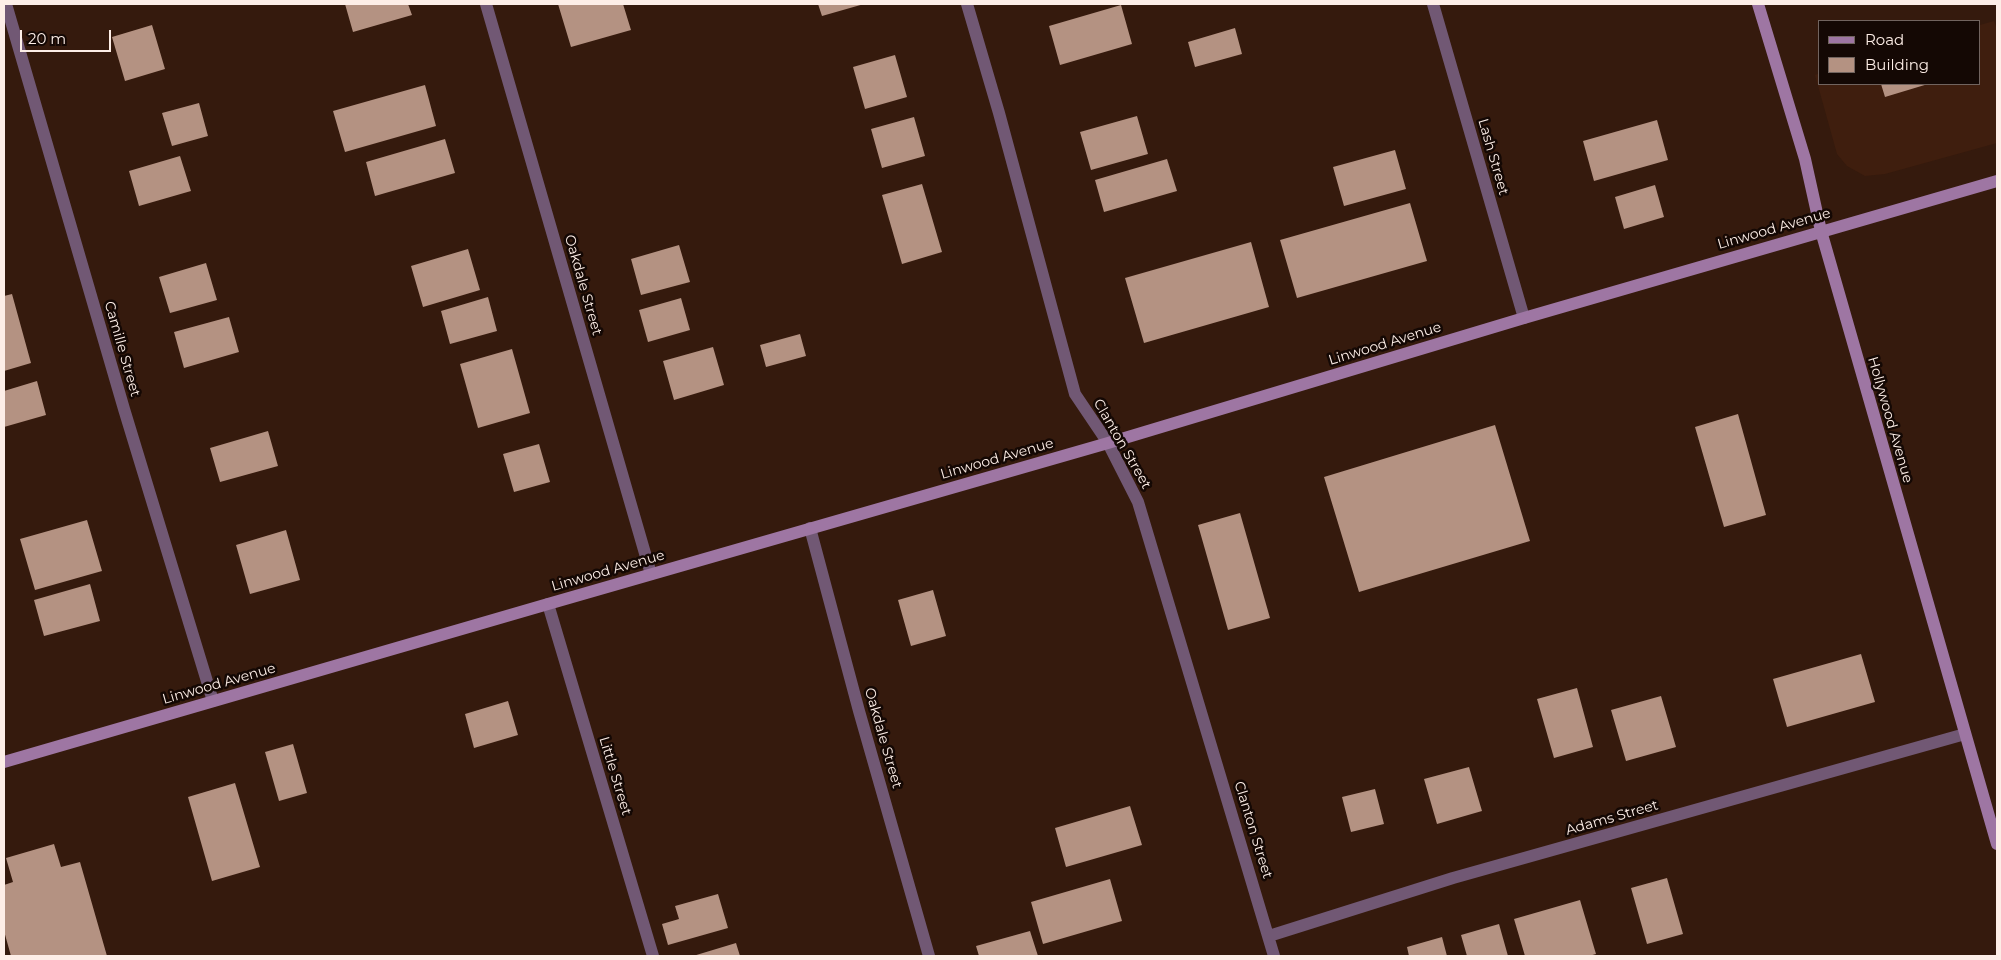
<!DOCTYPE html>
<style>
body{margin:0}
#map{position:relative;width:2001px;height:960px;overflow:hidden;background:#351a0d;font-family:Montserrat,sans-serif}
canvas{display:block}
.frame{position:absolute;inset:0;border:5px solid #fdeee7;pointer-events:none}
.legend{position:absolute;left:1818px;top:20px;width:162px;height:65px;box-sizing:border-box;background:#140804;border:1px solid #71645f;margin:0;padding:6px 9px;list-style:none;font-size:15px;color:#fdeee7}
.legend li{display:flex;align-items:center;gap:10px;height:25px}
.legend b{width:25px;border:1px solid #71645f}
.scale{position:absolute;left:20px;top:30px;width:91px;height:22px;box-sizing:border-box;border:2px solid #fdeee7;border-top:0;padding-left:6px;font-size:15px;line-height:18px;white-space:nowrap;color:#fdeee7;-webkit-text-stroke:4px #140804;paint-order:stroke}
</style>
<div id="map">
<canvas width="2001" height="960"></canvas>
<div class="frame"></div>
<ul class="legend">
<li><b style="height:6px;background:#9e76a3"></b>Road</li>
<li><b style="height:14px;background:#b49282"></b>Building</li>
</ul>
<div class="scale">20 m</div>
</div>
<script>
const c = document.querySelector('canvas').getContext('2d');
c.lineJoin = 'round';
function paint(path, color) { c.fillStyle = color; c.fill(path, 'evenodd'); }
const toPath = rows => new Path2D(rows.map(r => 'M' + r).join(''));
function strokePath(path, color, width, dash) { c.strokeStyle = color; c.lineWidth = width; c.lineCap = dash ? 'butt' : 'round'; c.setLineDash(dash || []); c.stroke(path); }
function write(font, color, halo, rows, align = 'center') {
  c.font = font + ' Montserrat,sans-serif'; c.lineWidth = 5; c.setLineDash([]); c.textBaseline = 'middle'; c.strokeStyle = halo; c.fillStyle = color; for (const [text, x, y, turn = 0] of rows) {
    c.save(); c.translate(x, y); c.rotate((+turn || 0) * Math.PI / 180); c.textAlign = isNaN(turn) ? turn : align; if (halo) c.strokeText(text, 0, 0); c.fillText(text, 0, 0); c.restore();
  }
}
paint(toPath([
 [1994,21,1997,29,1997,143,1885,174,1865,176,1847,166,1837,154,1815,75,1820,73,1820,84,1980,84,1980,25]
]), '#3f1e0e');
paint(toPath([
 [345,4,408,4,412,15,353,32],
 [558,4,623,4,631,30,571,47],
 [818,4,864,4,822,16],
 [1121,5,1132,44,1060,65,1049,26],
 [152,25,165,69,125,81,112,37],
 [1235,28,1242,54,1195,67,1188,42],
 [895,55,907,97,865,109,853,67],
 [1881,84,1928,84,1885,97],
 [425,85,436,126,345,152,333,111],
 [199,103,208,136,172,146,162,113],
 [1137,116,1148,154,1091,170,1080,132],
 [914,117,925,156,882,168,871,129],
 [1657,120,1668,160,1594,181,1583,141],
 [445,139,455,173,375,196,366,162],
 [1395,150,1406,189,1344,206,1333,167],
 [180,156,191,191,139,206,129,171],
 [1167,159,1177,191,1104,212,1095,180],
 [922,184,942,252,902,264,882,195],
 [1655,185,1664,217,1624,229,1615,197],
 [1410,203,1427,261,1297,298,1280,240],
 [1251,242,1269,307,1144,343,1125,278],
 [679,245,690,282,641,295,631,259],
 [468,249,480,290,423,307,411,266],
 [206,263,217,300,170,313,159,277],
 [12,294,31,363,4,371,4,296],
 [488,297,497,331,450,344,441,311],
 [681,298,690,330,648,342,639,310],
 [229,317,239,352,184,368,174,332],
 [800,334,806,356,766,367,760,345],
 [713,347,724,385,674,400,663,361],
 [512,349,530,413,478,428,460,364],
 [37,381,46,415,4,427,4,391],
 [1738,414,1766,515,1724,527,1695,427],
 [1495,425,1530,541,1359,592,1324,477],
 [268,431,278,466,220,482,210,448],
 [539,444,550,482,514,492,503,454],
 [1240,513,1270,618,1228,630,1198,525],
 [87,520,102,571,35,590,20,539],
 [286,530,300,580,250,594,236,545],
 [90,584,100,621,44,636,34,600],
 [933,590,946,636,911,646,898,600],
 [1861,654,1875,702,1787,727,1773,679],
 [1577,688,1593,747,1554,758,1537,699],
 [1661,696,1676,747,1626,761,1611,710],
 [508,701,518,735,474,748,465,714],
 [293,744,307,793,279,801,265,752],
 [1469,767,1482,811,1437,824,1424,779],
 [235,783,260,867,212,881,188,797],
 [1375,789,1384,824,1351,832,1342,797],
 [1130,806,1142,845,1066,867,1055,828],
 [54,844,61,867,80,862,107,956,11,956,4,931,4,885,13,882,6,858],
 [1667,878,1683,934,1647,944,1631,888],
 [1110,879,1122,921,1043,944,1031,902],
 [718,894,728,928,668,945,662,924,679,919,675,906],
 [1580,900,1596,954,1589,956,1525,956,1514,919],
 [1499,924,1508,956,1467,956,1461,935],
 [1030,931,1038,956,979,956,976,946],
 [1442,937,1447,956,1409,956,1407,947],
 [736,943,740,956,693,956]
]), '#b49282');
strokePath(toPath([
 [6,4,124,409,213,701],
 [486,4,651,574],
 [967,4,999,113,1075,394,1108,443,1138,502,1274,956],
 [1433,4,1524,318],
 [810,528,859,711,929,956],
 [548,604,653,956],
 [1269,936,1453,878,1965,734]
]), '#715874', 12);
strokePath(toPath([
 [1758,4,1805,159,1821,231,1997,844],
 [4,762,548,604,1108,443,1524,318,1997,181]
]), '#9e76a3', 12);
write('14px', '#fdeee7', '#140804', [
 ["Lash Street",1493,157,74],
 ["Linwood Avenue",1774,229,-16],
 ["Oakdale Street",583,285,74],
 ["Linwood Avenue",1385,344,-17],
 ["Camille Street",122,349,74],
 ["Hollywood Avenue",1890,420,74],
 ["Clanton Street",1122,444,60],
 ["Linwood Avenue",997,459,-16],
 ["Linwood Avenue",608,571,-16],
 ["Linwood Avenue",219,684,-16],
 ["Oakdale Street",883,738,74],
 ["Little Street",615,776,73],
 ["Adams Street",1612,818,-16],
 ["Clanton Street",1253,830,73]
]);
</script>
